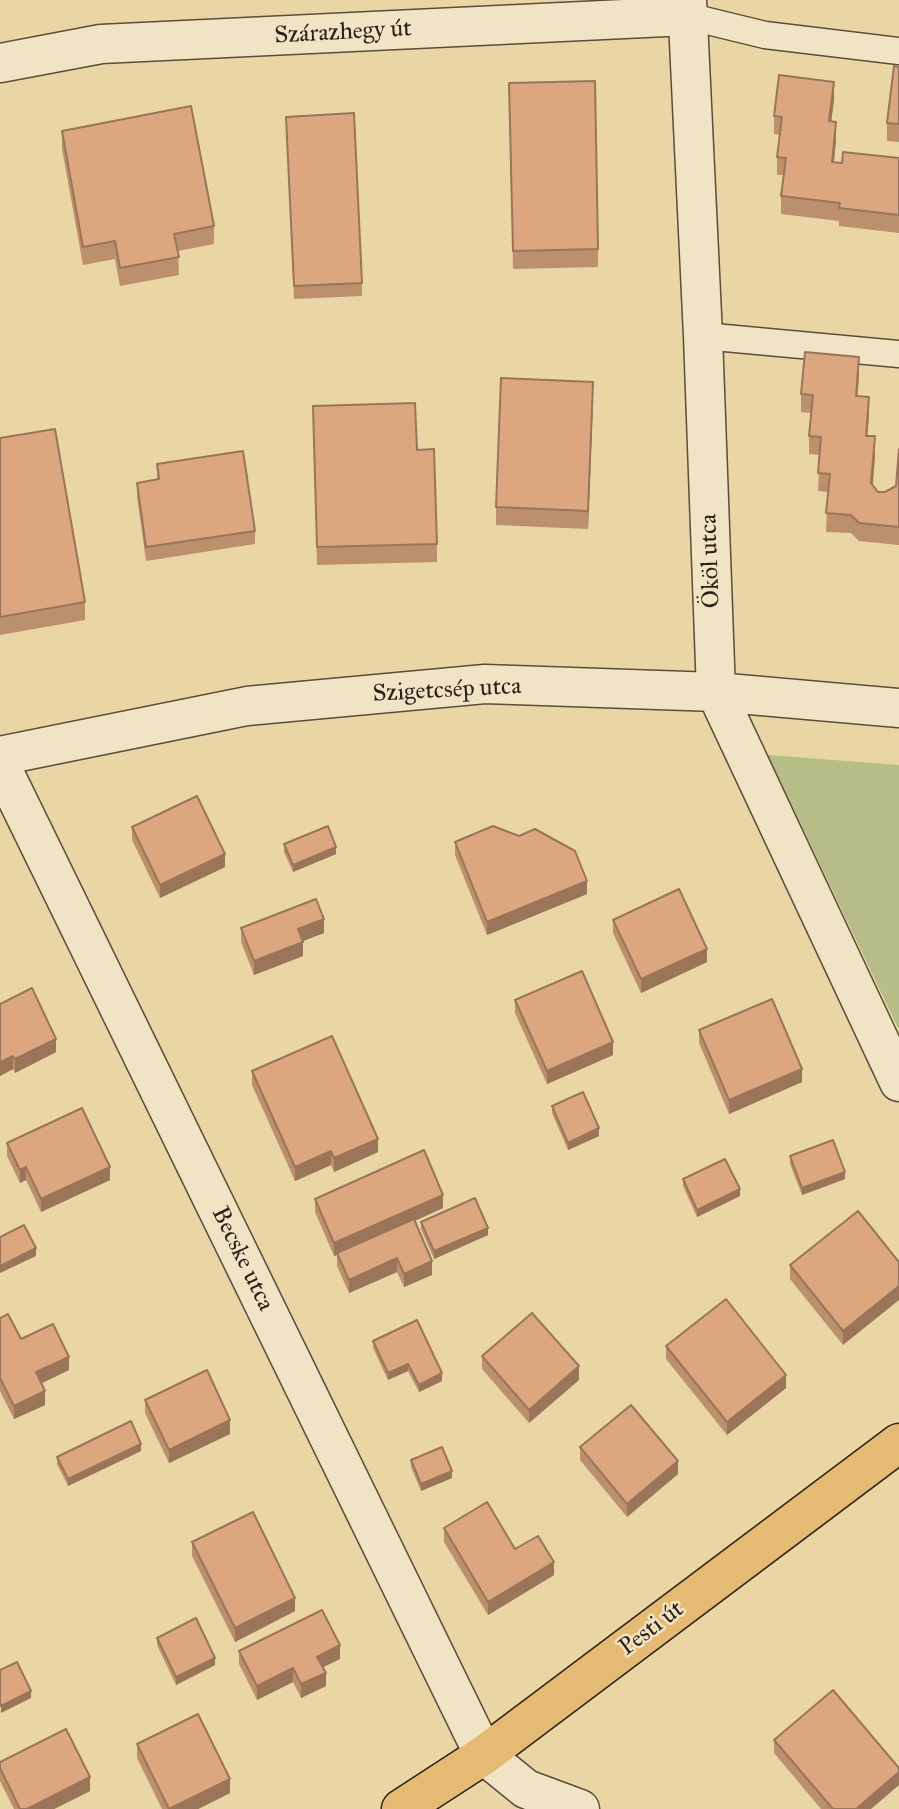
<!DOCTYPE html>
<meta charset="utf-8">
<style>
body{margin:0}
canvas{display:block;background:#ead5a5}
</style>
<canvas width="899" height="1809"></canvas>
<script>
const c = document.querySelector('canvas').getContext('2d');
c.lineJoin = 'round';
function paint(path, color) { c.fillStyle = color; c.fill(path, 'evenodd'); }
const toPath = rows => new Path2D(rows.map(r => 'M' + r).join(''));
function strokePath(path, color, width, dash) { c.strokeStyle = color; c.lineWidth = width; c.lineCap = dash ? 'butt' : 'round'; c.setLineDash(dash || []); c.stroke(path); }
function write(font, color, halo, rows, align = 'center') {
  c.font = font + ' "IM FELL Great Primer",serif'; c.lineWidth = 5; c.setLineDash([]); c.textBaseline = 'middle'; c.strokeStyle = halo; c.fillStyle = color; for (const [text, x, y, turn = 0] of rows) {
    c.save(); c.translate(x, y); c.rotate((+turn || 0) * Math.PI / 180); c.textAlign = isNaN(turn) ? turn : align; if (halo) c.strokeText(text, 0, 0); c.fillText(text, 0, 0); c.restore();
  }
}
paint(toPath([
 [768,755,899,765,899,1030]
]), '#b7bd86');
const lane = toPath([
 [687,16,765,35,899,51],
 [703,336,899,354]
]);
const street = toPath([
 [687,0,703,336,716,692,899,1082],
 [0,63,101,44,687,16],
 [0,756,247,706,485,684,716,692,899,708],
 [0,764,484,1755,526,1789,580,1809]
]);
const primary = toPath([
 [401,1809,484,1755,899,1443]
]);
strokePath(lane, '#5c4c3c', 29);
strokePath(street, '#5c4c3c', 41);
strokePath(primary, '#2d1f19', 41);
strokePath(lane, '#f1e4c4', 26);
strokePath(street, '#f1e4c4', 38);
strokePath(primary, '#e5ba72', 38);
paint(toPath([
 [899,67,899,142,887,141,887,123],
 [834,100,831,121,836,140,834,162,842,163,899,158,899,233,839,226,839,221,781,214,781,196,784,175,777,175,777,157,780,135,774,134,774,116],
 [509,101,598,249,598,267,513,269],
 [286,117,362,283,362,296,294,299],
 [62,131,214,226,214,244,178,251,179,275,120,286,115,259,83,265,62,149],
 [859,376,857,396,869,415,867,436,875,455,873,485,878,492,885,492,896,486,899,449,899,545,859,541,851,533,826,532,828,492,818,491,820,455,809,454,809,436,811,413,801,412,801,394],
 [593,400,588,529,496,525,496,507],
 [313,424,417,450,437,544,437,562,317,565],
 [0,438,85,602,85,620,0,635],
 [157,464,255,531,255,544,146,561,137,496,137,483,157,480],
 [132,827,225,867,160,898,132,840],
 [519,836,587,894,487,935,455,855,455,842],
 [284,844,336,854,293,872,284,852],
 [613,920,707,962,641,993,613,933],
 [241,928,324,933,302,941,303,956,254,975,241,942],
 [515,1000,613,1055,547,1084,515,1013],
 [0,1004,56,1052,15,1073,13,1069,0,1076],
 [699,1030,802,1082,729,1114,699,1043],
 [252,1071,378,1152,334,1172,331,1165,295,1181,252,1085],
 [552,1106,599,1136,568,1150,552,1113],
 [7,1143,110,1180,41,1212,26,1180,20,1183,7,1156],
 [790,1156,845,1179,802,1195,790,1164],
 [683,1179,740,1196,697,1217,683,1186],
 [315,1199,443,1208,415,1221,432,1275,404,1287,397,1272,349,1293,337,1266,337,1255,334,1256,315,1212],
 [858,1211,843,1345,790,1279,790,1265],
 [421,1222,488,1235,434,1259,421,1229],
 [0,1318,21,1339,69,1370,42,1383,45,1405,14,1419,0,1391],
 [373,1341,442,1381,419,1392,408,1371,388,1380,373,1348],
 [666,1346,786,1388,727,1435,666,1359],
 [482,1356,579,1380,529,1423,482,1369],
 [145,1400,230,1434,169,1463,145,1413],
 [580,1447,678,1474,627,1517,580,1460],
 [141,1451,68,1486,57,1464,57,1457],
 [411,1460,452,1478,421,1491,411,1467],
 [444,1528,515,1549,554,1575,488,1615,444,1542],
 [192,1542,295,1611,235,1642,192,1556],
 [157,1638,215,1665,176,1685,157,1645],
 [239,1651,340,1659,323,1667,326,1686,301,1698,293,1682,257,1700,239,1664],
 [774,1740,871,1809,821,1809,774,1753],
 [137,1744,230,1793,198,1809,162,1809,137,1758],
 [0,1762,90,1791,54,1809,14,1809,0,1781]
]), '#bd906d');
paint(toPath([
 [834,82,834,100,829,139,829,121],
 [836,122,836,140,832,180,832,162],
 [859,357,859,376,856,414,856,396],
 [593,382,593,400,588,529,588,511],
 [869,397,869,415,866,454,866,436],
 [875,436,875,455,871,501,871,483],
 [336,847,336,854,293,872,293,865],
 [225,854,225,867,160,898,160,885],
 [587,881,587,894,487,935,487,922],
 [324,919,324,933,298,943,298,929],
 [303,942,303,956,254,975,254,961],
 [707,949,707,962,641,993,641,979],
 [56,1039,56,1052,15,1073,15,1059],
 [613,1042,613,1055,547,1084,547,1071],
 [13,1056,13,1069,0,1076,0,1062],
 [802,1069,802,1082,729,1114,729,1100],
 [599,1128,599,1136,568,1150,568,1143],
 [378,1139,378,1152,334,1172,334,1158],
 [331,1151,331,1165,295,1181,295,1167],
 [26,1167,26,1180,20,1183,20,1170],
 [110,1167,110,1180,41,1212,41,1199],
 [845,1172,845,1179,802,1195,802,1188],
 [740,1189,740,1196,697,1217,697,1210],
 [443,1195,443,1208,338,1255,337,1253,337,1255,334,1256,334,1243],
 [488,1228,488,1235,434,1259,434,1251],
 [36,1248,36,1256,0,1273,0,1266],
 [397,1258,397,1272,349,1293,349,1280],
 [432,1261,432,1275,404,1287,404,1274],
 [899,1286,899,1300,843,1345,843,1331],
 [69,1357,69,1370,36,1386,36,1372],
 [408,1364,408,1371,388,1380,388,1373],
 [579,1366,579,1380,529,1423,529,1410],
 [442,1373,442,1381,419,1392,419,1385],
 [786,1375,786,1388,727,1435,727,1422],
 [45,1391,45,1405,14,1419,14,1406],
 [230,1420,230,1434,169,1463,169,1450],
 [141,1444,141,1451,68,1486,68,1479],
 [678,1461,678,1474,627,1517,627,1504],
 [452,1471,452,1478,421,1491,421,1484],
 [554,1562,554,1575,488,1615,488,1602],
 [295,1598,295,1611,235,1642,235,1628],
 [340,1645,340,1659,317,1670,317,1657],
 [215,1658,215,1665,176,1685,176,1677],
 [293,1668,293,1682,257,1700,257,1686],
 [326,1673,326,1686,301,1698,301,1684],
 [31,1691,31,1698,1,1713,1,1706],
 [899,1772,899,1785,871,1809,856,1809],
 [90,1777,90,1791,54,1809,27,1809],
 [230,1779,230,1793,198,1809,171,1809]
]), '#9a7559');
const building = toPath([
 [894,66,899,67,899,124,887,123,894,66],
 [779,75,834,82,829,121,836,122,832,162,842,163,843,152,899,158,899,215,839,208,840,203,781,196,786,158,777,157,782,117,774,116,779,75],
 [595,81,598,249,513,251,509,83,595,81],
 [191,106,214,226,174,234,179,257,120,268,115,241,83,247,62,131,191,106],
 [354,113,362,283,294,286,286,117,354,113],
 [805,352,859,357,856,396,869,397,866,436,875,436,871,483,878,492,885,492,896,486,899,449,899,527,859,523,851,515,826,513,830,474,818,473,821,437,809,436,813,395,801,394,805,352],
 [501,378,593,382,588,511,496,507,501,378],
 [415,403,417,450,434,449,437,544,317,547,313,406,415,403],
 [55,429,85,602,0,617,0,438,55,429],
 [243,451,255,531,146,547,137,483,159,479,157,464,243,451],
 [197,796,225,854,160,885,132,827,197,796],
 [328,826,336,847,293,865,284,844,328,826],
 [493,826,519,836,535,829,575,851,587,881,487,922,455,842,493,826],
 [679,889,707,949,641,979,613,920,679,889],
 [316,899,324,919,298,929,303,942,254,961,241,928,316,899],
 [582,971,613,1042,547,1071,515,1000,582,971],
 [32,988,56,1039,15,1059,13,1056,0,1062,0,1004,32,988],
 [772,999,802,1069,729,1100,699,1030,772,999],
 [332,1036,378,1139,334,1158,331,1151,295,1167,252,1071,332,1036],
 [583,1092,599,1128,568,1143,552,1106,583,1092],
 [82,1108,110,1167,41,1199,26,1167,20,1170,7,1143,82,1108],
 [833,1140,845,1172,802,1188,790,1156,833,1140],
 [424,1150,443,1195,334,1243,315,1199,424,1150],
 [725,1159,740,1189,697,1210,683,1179,725,1159],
 [475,1198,488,1228,434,1251,421,1222,475,1198],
 [858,1211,899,1262,899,1286,843,1331,790,1265,858,1211],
 [414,1219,432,1261,404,1274,397,1258,349,1280,337,1253,414,1219],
 [24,1225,36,1248,0,1266,0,1237,24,1225],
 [726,1299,786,1375,727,1422,666,1346,726,1299],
 [532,1313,579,1366,529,1410,482,1356,532,1313],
 [8,1314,21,1339,53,1324,69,1357,36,1372,45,1391,14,1406,0,1378,0,1318,8,1314],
 [417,1320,442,1373,419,1385,408,1364,388,1373,373,1341,417,1320],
 [207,1370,230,1420,169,1450,145,1400,207,1370],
 [631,1405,678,1461,627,1504,580,1447,631,1405],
 [131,1421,141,1444,68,1479,57,1457,131,1421],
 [442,1447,452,1471,421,1484,411,1460,442,1447],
 [487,1502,515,1549,538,1536,554,1562,488,1602,444,1528,487,1502],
 [253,1512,295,1598,235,1628,192,1542,253,1512],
 [322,1610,340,1645,317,1657,326,1673,301,1684,293,1668,257,1686,239,1651,322,1610],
 [196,1618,215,1658,176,1677,157,1638,196,1618],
 [17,1662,31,1691,1,1706,0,1703,0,1670,17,1662],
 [833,1690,899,1768,899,1772,856,1809,833,1809,774,1740,833,1690],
 [198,1714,230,1779,169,1809,137,1744,198,1714],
 [66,1729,90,1777,27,1809,20,1809,0,1768,0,1762,66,1729]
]);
paint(building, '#dca77f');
strokePath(building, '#9a7559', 2);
write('24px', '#2d1f19', '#f1e4c4', [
 ["Szárazhegy út",343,33,-3],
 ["Ököl utca",711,561,-92],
 ["Szigetcsép utca",447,691,-3],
 ["Becske utca",242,1259,64],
 ["Pesti út",652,1629,-37]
]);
</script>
